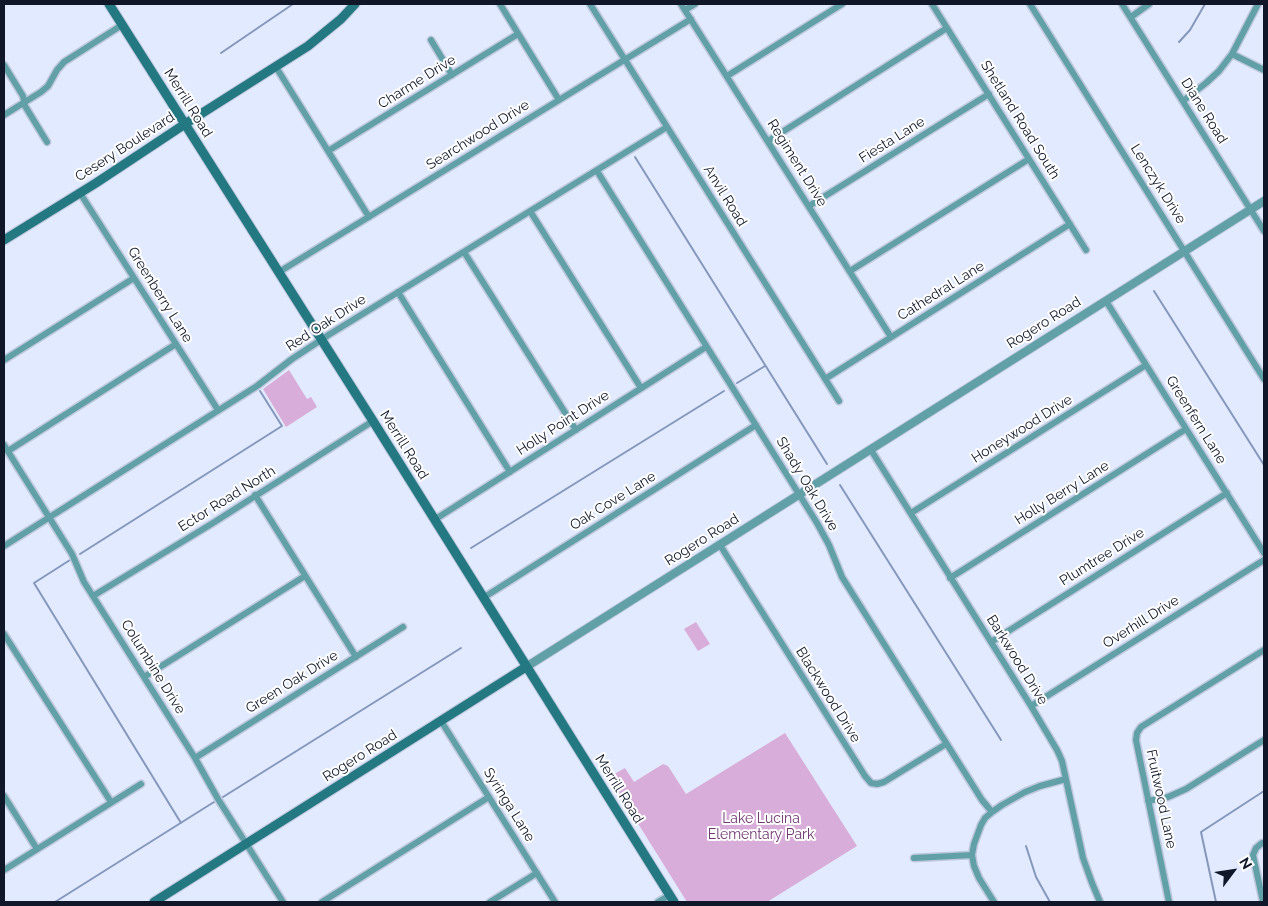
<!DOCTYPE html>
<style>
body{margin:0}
#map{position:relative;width:1268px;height:906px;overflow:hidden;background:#e1eaff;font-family:Raleway,sans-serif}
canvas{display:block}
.frame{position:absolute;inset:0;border:5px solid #0f1729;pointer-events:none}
.north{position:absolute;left:1208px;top:846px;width:50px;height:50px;-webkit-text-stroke:4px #fff;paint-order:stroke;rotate:59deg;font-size:14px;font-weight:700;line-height:20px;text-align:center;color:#0f1729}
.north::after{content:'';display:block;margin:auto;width:18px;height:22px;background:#0f1729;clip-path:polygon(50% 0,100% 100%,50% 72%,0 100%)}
</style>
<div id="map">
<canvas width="1268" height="906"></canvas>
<div class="frame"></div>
<div class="north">N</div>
</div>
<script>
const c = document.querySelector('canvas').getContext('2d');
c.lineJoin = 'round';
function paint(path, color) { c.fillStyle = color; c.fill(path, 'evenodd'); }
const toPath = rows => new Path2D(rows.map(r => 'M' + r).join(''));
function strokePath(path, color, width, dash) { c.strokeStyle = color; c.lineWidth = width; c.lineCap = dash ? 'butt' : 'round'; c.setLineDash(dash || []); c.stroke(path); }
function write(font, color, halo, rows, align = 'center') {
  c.font = font + ' Raleway,sans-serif'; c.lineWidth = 4; c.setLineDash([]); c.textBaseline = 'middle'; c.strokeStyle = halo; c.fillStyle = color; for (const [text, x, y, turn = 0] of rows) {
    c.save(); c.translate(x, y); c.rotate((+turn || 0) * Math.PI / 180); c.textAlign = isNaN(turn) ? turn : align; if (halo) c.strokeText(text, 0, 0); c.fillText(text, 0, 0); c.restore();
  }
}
paint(toPath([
 [289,370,307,399,311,397,317,407,286,427,263,389],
 [696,622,710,644,698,651,684,629],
 [785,733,857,846,767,902,687,902,609,777,625,768,634,782,663,764,668,766,686,794]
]), '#d9add9');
strokePath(toPath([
 [1179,42,1190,30,1205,4],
 [221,53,293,4],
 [635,157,827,464],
 [1154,291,1264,465],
 [737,383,765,366],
 [840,485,1001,740],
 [471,548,724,391],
 [80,554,282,426,260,391],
 [70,560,34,583,181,823],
 [223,797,461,648],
 [1026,846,1036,877,1050,902],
 [55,902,214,802],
 [1216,902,1201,832,1264,791]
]), '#8697bc', 2);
const minor = toPath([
 [500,4,559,100],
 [590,4,839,401],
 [681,4,891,337],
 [932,4,1086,250],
 [1030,4,1264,379],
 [1122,4,1264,231],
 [685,10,695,4],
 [1131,17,1149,4],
 [431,40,452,75],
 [1232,54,1264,70],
 [4,65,23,96,25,106,47,142],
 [276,67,369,217],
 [727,76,842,4],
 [1183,101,1206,83,1219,71,1232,54,1258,4],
 [4,115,41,92,48,86,57,70,64,62,122,25],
 [768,141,947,28],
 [328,151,518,34],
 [597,171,817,523,829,545,842,577,982,800,992,812],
 [80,193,218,410],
 [809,206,989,94],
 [530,211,641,388],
 [464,252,576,430],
 [850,271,1029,159],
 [279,272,691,19],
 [398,292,510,472],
 [1106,301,1264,553],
 [4,360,134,278],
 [825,379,1070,224],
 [4,445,72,554,84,582,195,758,218,799,283,902],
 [871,450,1031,706,1057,750,1062,761,1083,858,1092,883,1100,902],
 [8,451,176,344],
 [255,495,356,657],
 [911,513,1146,365],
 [434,520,706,347],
 [720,545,865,776,871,783,877,784,884,782,946,744],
 [4,546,257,386,292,359,330,334,667,127],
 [950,578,1186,429],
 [93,596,213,523,373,421],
 [483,598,756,425],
 [4,634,111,802],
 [991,642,1227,493],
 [144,677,305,576],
 [1031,706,1264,560],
 [441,721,555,902],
 [195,758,403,627],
 [4,796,37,849],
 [1148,801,1168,797,1186,789,1264,740],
 [914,858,972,855],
 [4,870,141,784],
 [322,902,489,797],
 [490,902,537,873],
 [658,902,670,895],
 [994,902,979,878,974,866,972,855,974,844,981,825,985,818,992,812,1002,805,1025,792,1040,786,1066,779],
 [1169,902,1136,740,1137,733,1141,727,1264,650],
 [1263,902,1253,855,1256,848,1262,843,1264,843]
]);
const tertiary = toPath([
 [526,667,1264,201]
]);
const secondary = toPath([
 [109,4,373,421,674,902],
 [4,240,96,183,185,124,308,46,341,19,355,4],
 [154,902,526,667]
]);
strokePath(minor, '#bfc8dd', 9);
strokePath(tertiary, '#bfc8dd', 10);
strokePath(secondary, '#bfc8dd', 11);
strokePath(minor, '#62a0a8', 6);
strokePath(tertiary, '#62a0a8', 8);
strokePath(secondary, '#247881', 9);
write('14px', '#0f1729', '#fff', [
 ["Charme Drive",417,82,-32],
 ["Merrill Road",188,103,58],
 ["Diane Road",1204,111,58],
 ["Shetland Road South",1020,120,58],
 ["Searchwood Drive",478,135,-32],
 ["Fiesta Lane",892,140,-32],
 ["Cesery Boulevard",125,147,-33],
 ["Regiment Drive",797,163,58],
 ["Lenczyk Drive",1158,184,58],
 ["Anvil Road",725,196,58],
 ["Cathedral Lane",941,291,-32],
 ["Greenberry Lane",160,295,58],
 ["Red Oak Drive",326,323,-33],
 ["Rogero Road",1044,323,-32],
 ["Greenfern Lane",1196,420,58],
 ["Holly Point Drive",563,423,-33],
 ["Honeywood Drive",1022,429,-32],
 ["Merrill Road",404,445,58],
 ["Shady Oak Drive",807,484,59],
 ["Holly Berry Lane",1062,493,-32],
 ["Ector Road North",227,499,-32],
 ["Oak Cove Lane",613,501,-32],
 ["Rogero Road",702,540,-32],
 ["Plumtree Drive",1102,557,-32],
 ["Overhill Drive",1141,622,-32],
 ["Barkwood Drive",1017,660,58],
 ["Columbine Drive",153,667,58],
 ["Green Oak Drive",292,682,-32],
 ["Blackwood Drive",828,695,58],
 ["Rogero Road",360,756,-32],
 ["Merrill Road",619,789,58],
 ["Fruitwood Lane",1161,799,78],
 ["Syringa Lane",509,805,58]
]);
write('14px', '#703772', '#fff', [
 ["Lake Lucina",761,819],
 ["Elementary Park",761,835]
]);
</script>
